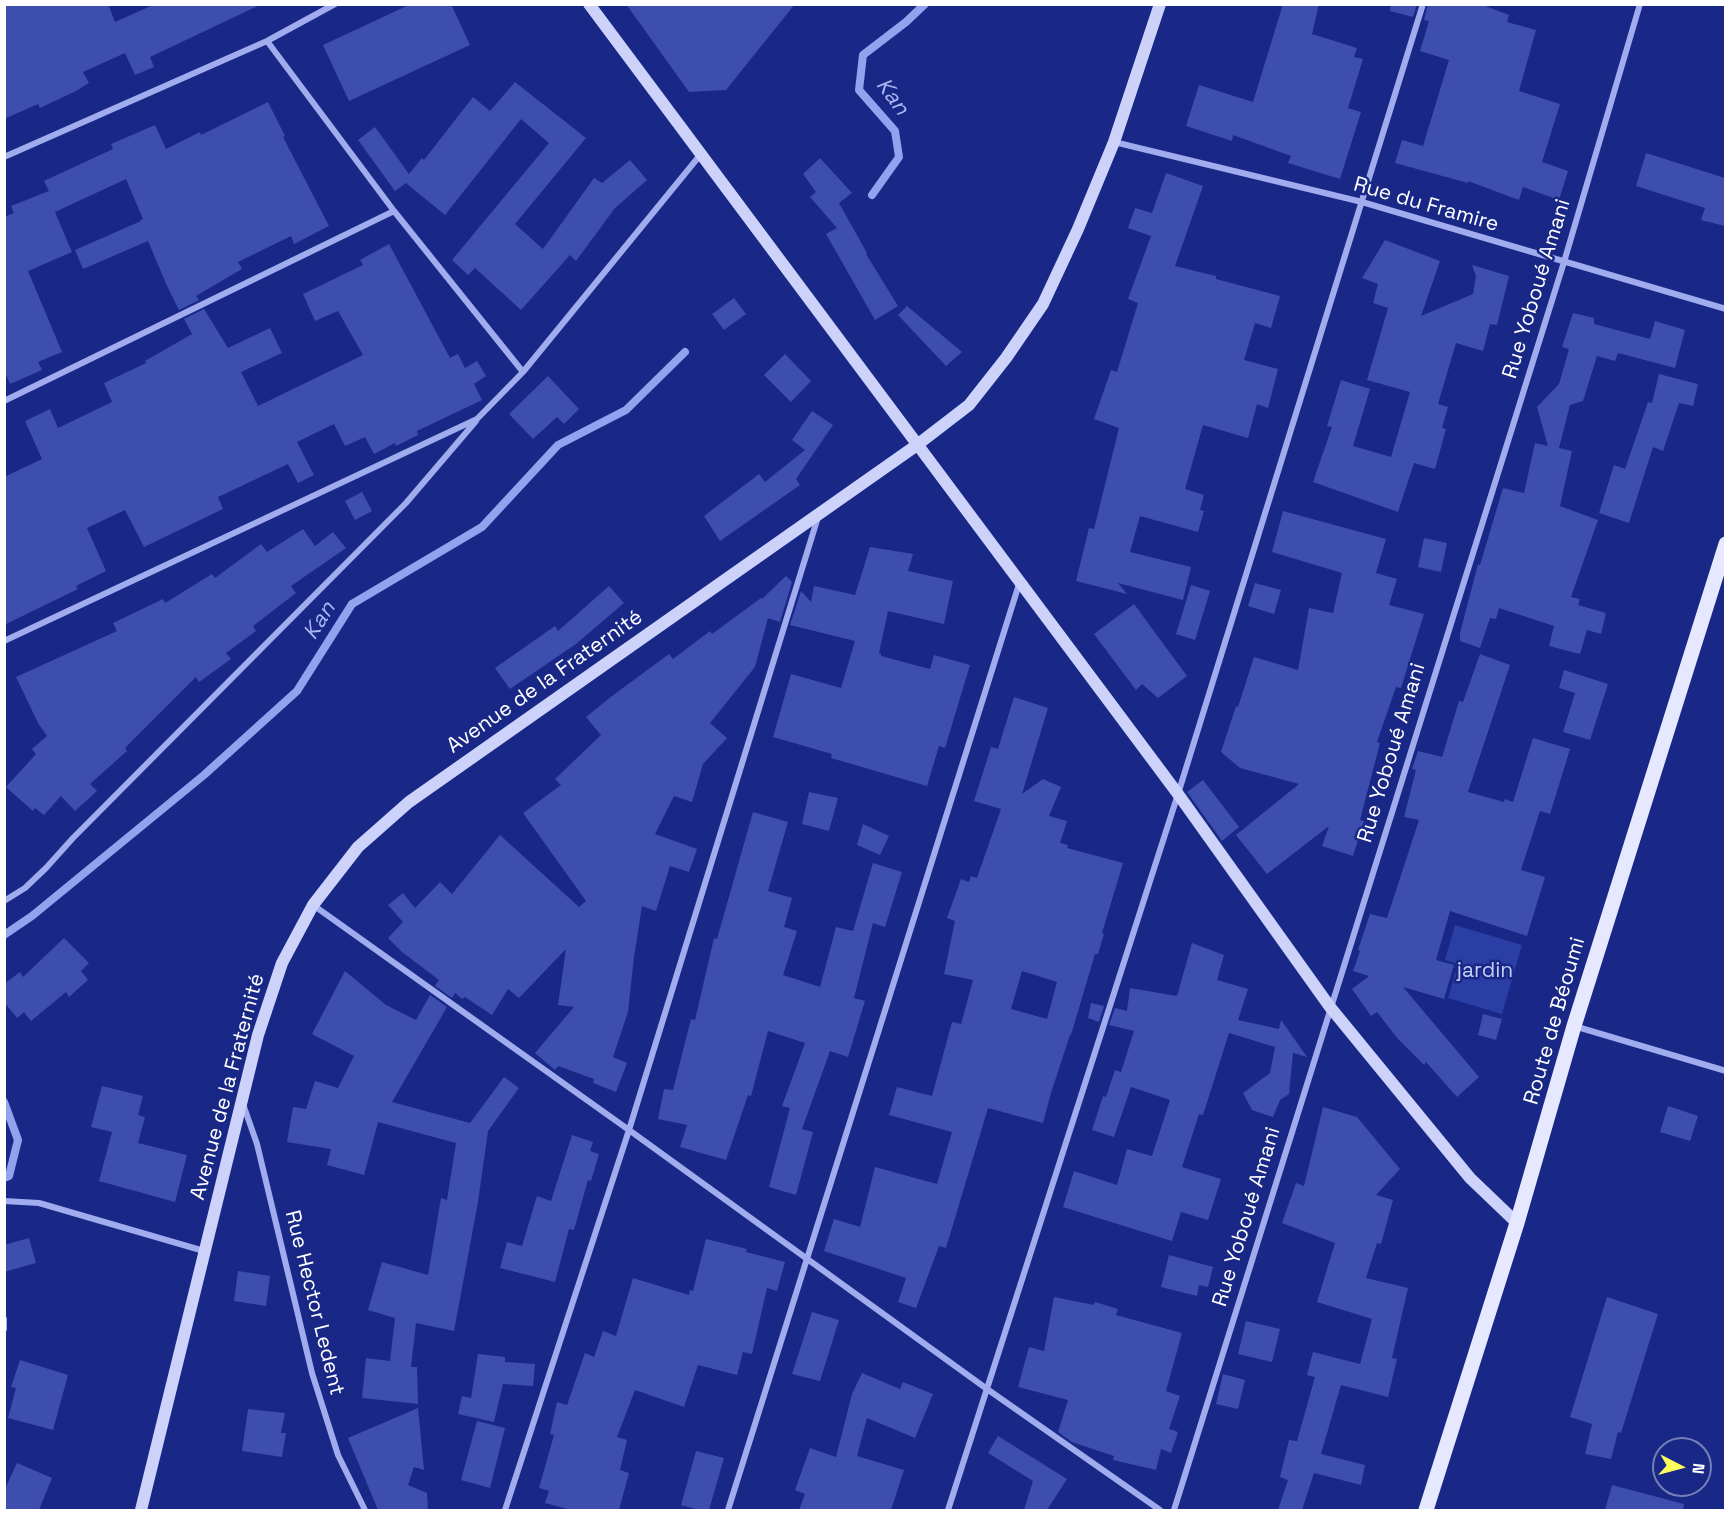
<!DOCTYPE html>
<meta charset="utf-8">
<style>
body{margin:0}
#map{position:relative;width:1730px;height:1515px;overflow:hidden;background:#192886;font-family:"Space Grotesk",sans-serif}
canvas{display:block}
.frame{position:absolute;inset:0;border:6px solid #fff;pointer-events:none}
.north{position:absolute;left:1652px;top:1437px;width:60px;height:60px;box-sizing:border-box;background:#192886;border:2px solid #757eb6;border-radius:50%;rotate:96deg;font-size:16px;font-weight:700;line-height:24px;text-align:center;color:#fff}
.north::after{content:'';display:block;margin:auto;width:21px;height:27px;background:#feff5b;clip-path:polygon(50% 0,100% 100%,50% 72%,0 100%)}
</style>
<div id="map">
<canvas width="1730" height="1515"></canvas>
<div class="frame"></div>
<div class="north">N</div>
</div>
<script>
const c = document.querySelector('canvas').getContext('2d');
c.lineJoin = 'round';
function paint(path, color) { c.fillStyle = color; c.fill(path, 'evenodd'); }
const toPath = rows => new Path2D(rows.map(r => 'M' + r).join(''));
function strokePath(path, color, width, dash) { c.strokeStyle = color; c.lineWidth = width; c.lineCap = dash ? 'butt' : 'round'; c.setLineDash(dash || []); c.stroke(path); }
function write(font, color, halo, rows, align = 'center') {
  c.font = font + ' "Space Grotesk",sans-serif'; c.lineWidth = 5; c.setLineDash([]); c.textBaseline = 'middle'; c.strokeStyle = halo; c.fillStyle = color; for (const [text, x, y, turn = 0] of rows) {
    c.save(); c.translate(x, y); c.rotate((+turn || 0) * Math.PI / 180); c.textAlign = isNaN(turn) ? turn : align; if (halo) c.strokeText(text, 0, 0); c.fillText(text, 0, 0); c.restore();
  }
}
paint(toPath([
 [1455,925,1522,945,1502,1014,1448,998,1458,964,1445,960]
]), '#2b3ea5');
strokePath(toPath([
 [872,195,899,157,895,131,859,90,863,55,906,22,925,4],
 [4,935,32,916,204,775,297,691,352,604,482,527,558,445,626,410,685,352],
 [4,1102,18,1140,9,1176,4,1178]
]), '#92a2ef', 8);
paint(toPath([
 [4,4,108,4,115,22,155,4,262,4,150,57,154,67,135,75,125,53,83,72,89,83,76,91,40,108,38,104,4,119],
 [411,4,451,4,470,45,349,101,323,45],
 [626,4,795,4,726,90,689,92],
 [1283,4,1319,4,1312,34,1357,48,1354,57,1363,59,1348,108,1361,112,1340,179,1288,163,1291,156,1233,135,1232,141,1186,126,1199,85,1253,102],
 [1391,4,1417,4,1413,17,1390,11],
 [1428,4,1480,4,1509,15,1507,22,1536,30,1519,91,1560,104,1542,162,1568,171,1559,200,1523,187,1519,200,1468,181,1468,183,1395,163,1402,140,1423,146,1449,60,1420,51,1429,21,1424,20],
 [515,82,586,138,515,224,543,249,594,178,602,183,630,160,647,180,615,208,576,261,570,255,521,310,475,268,468,275,452,260,549,143,521,119,445,215,406,183,395,191,358,140,375,127,409,174,422,158,424,160,473,97,490,111],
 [268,102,285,136,283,137,329,226,294,244,291,236,238,262,242,269,196,296,199,300,179,310,167,286,148,241,83,269,75,250,141,221,140,220,143,219,126,179,55,212,72,252,28,271,62,352,38,362,42,370,10,384,4,370,4,217,14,213,11,206,49,191,44,181,113,149,111,144,155,125,166,149,200,132,201,135],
 [1646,153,1725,178,1725,226,1701,220,1705,208,1636,186],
 [820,158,852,193,839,203,867,253,866,254,898,306,875,320,826,234,837,228,810,197,816,192,803,174],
 [1166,173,1203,186,1175,266,1216,276,1216,279,1280,296,1271,328,1255,323,1244,360,1278,369,1268,408,1257,404,1248,438,1203,425,1185,489,1204,495,1200,510,1204,511,1198,532,1140,516,1130,552,1191,567,1183,600,1118,583,1127,594,1076,581,1089,528,1094,529,1119,428,1094,419,1111,370,1117,372,1138,303,1128,299,1151,236,1128,228,1135,208,1152,213],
 [1385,240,1440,261,1421,316,1473,294,1476,276,1472,265,1509,276,1497,325,1490,324,1483,351,1456,343,1438,404,1448,407,1442,428,1446,429,1435,469,1414,463,1398,512,1313,482,1332,427,1327,426,1341,380,1370,389,1353,446,1391,457,1410,392,1367,380,1388,308,1373,303,1378,284,1362,278],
 [389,244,450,358,458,354,465,368,477,361,486,376,474,384,482,400,417,431,418,435,396,446,395,443,374,454,365,437,345,446,334,424,297,442,314,475,298,483,288,464,218,497,223,509,144,547,125,510,87,528,106,571,76,586,78,589,4,625,4,477,42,459,25,421,50,409,58,428,112,402,104,383,146,363,145,361,192,334,184,319,204,309,228,348,270,328,282,353,241,372,258,406,363,355,338,311,315,321,303,294,363,265,360,260],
 [734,298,746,314,724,330,712,314],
 [907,306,962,352,946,366,898,315],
 [1573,313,1594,318,1594,324,1650,339,1655,321,1685,330,1675,368,1618,353,1615,361,1597,356,1583,401,1570,405,1559,448,1572,451,1560,506,1598,520,1571,597,1580,599,1578,605,1606,613,1601,634,1587,630,1580,654,1549,646,1554,626,1499,608,1496,619,1490,618,1480,648,1460,641,1460,633,1478,564,1480,565,1503,488,1524,493,1535,443,1548,446,1537,407,1559,384,1569,349,1562,347],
 [785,354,811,381,791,402,764,375],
 [1659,374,1698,384,1693,406,1679,403,1663,451,1653,447,1629,523,1599,513,1614,465,1625,469,1648,402,1652,403],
 [548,376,579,409,564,424,557,417,533,439,509,414],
 [812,411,833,425,796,479,800,485,720,541,704,516,759,474,765,482,805,450,792,440],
 [362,492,372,511,355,520,345,501],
 [1283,511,1386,539,1376,573,1397,579,1389,605,1424,614,1401,688,1396,687,1377,742,1380,743,1360,820,1364,821,1353,856,1322,846,1329,826,1267,874,1236,835,1299,784,1240,768,1221,752,1236,706,1238,707,1254,657,1298,670,1309,608,1333,613,1342,573,1272,552],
 [303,529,315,546,333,532,346,548,291,586,296,593,253,626,256,631,226,653,231,659,199,682,196,677,125,748,127,751,90,784,97,791,75,811,61,796,44,815,35,808,33,811,6,787,36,754,32,749,47,736,38,723,16,677,117,631,113,623,163,599,165,603,212,574,215,578,261,544,267,552],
 [1424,538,1447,543,1441,572,1418,567],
 [870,547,913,554,908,571,953,581,944,624,888,611,879,653,881,654,881,656,930,669,934,655,970,665,945,748,939,746,927,786,831,758,832,754,773,737,791,674,841,688,855,641,790,625,801,591,811,602,814,586,855,595],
 [786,576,792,582,780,622,768,618,755,667,710,723,727,738,703,764,692,802,674,796,655,834,697,849,689,872,670,866,656,911,642,906,634,957,628,1012,613,1057,627,1063,616,1092,593,1083,594,1079,558,1066,555,1070,535,1053,574,1007,558,1005,566,949,519,998,508,989,492,1015,465,997,462,999,455,993,452,998,435,986,439,980,402,952,388,938,403,922,388,905,403,893,415,908,440,882,452,894,500,835,579,907,586,901,523,813,561,785,555,779,601,735,586,717,612,696,669,654,673,659,710,631,712,634,761,598,762,599],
 [1255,583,1281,590,1274,614,1248,606],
 [1191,585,1210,591,1195,640,1176,634],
 [609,586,624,603,576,644,510,689,495,668,555,626,558,631],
 [1134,604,1187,676,1158,698,1142,684,1136,690,1094,634],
 [1480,654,1510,665,1468,792,1504,802,1505,799,1513,802,1533,738,1570,749,1550,814,1540,811,1521,870,1545,877,1527,936,1450,911,1436,960,1454,965,1444,999,1403,987,1479,1077,1457,1097,1426,1062,1424,1065,1398,1039,1377,1012,1371,1016,1352,989,1369,976,1353,971,1360,951,1358,950,1370,914,1387,918,1419,820,1404,817,1416,770,1412,769,1418,751,1442,757,1459,701,1463,702],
 [1564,670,1608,684,1590,740,1563,732,1575,693,1559,688],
 [1014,697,1048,708,1022,794,1043,779,1061,787,1049,816,1067,821,1060,843,1068,845,1067,848,1123,863,1102,933,1104,934,1098,954,1095,954,1071,1035,1070,1035,1051,1093,1043,1123,988,1108,946,1248,939,1246,916,1308,898,1302,906,1278,824,1251,834,1219,860,1227,875,1167,937,1184,952,1132,889,1115,897,1087,932,1096,952,1022,961,1024,973,980,944,974,955,921,947,918,961,879,969,882,971,876,977,878,1001,809,974,801,991,747,998,749],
 [1022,971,1057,982,1047,1019,1011,1009],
 [1203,780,1239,827,1222,841,1187,792],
 [809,792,838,798,829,831,802,824],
 [753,812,788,822,768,891,792,898,784,927,797,931,783,975,820,987,836,927,853,931,873,863,902,872,885,927,873,923,854,998,865,1001,848,1057,830,1051,802,1129,813,1132,796,1195,769,1187,790,1108,782,1106,805,1043,768,1031,751,1096,748,1095,726,1160,680,1147,687,1125,658,1119,664,1089,673,1090,691,1019,695,1020,714,938,717,939],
 [863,824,889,836,880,855,857,845],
 [64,938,89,963,81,971,88,980,69,997,66,992,31,1021,24,1012,17,1018,4,1002,4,984,20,972,23,977],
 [1192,943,1224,955,1217,980,1248,989,1238,1020,1279,1029,1281,1020,1307,1057,1293,1053,1289,1094,1280,1100,1273,1117,1252,1110,1243,1093,1270,1073,1275,1047,1229,1033,1203,1115,1199,1114,1182,1167,1221,1179,1208,1220,1181,1212,1172,1241,1063,1207,1074,1171,1117,1185,1127,1149,1152,1156,1170,1100,1131,1087,1114,1137,1092,1130,1103,1096,1106,1097,1115,1070,1121,1072,1134,1031,1109,1025,1115,1008,1127,1011,1130,988,1177,996],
 [345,971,386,1005,416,1020,430,995,447,1007,392,1102,470,1123,504,1077,519,1088,488,1131,478,1202,454,1331,416,1323,411,1367,417,1367,418,1404,362,1398,366,1358,390,1361,395,1318,368,1310,382,1262,428,1275,441,1198,447,1200,456,1143,378,1122,364,1175,327,1165,331,1149,287,1142,293,1107,306,1109,315,1081,338,1088,354,1056,312,1034],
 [1091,1003,1104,1006,1099,1022,1088,1018],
 [1483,1014,1502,1019,1496,1040,1478,1035],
 [102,1086,143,1096,138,1115,145,1117,138,1143,187,1155,175,1202,99,1181,112,1132,91,1127],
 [1668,1106,1698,1116,1690,1141,1660,1132],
 [1323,1107,1357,1117,1400,1169,1376,1195,1393,1200,1381,1244,1377,1243,1366,1278,1408,1288,1392,1358,1397,1359,1388,1397,1341,1385,1321,1454,1365,1465,1361,1485,1314,1473,1302,1510,1278,1510,1288,1480,1280,1477,1289,1440,1297,1441,1315,1377,1307,1375,1313,1352,1360,1364,1372,1319,1317,1302,1335,1243,1282,1223,1296,1183,1304,1186],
 [572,1135,593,1142,590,1151,599,1154,591,1181,588,1180,574,1230,569,1229,555,1282,500,1268,507,1242,522,1246,537,1196,551,1201],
 [29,1238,36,1263,4,1272,4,1245],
 [706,1239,747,1249,746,1252,785,1262,777,1291,767,1288,752,1354,743,1352,737,1375,698,1365,684,1407,635,1390,617,1437,627,1440,620,1470,629,1473,619,1510,571,1510,545,1503,549,1491,539,1488,554,1435,550,1434,557,1402,567,1405,585,1353,594,1357,603,1331,616,1336,633,1278,689,1295,690,1290,693,1291],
 [1169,1255,1213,1267,1208,1287,1199,1285,1197,1296,1161,1287],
 [238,1271,270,1276,266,1306,234,1301],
 [1054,1297,1094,1305,1095,1302,1118,1309,1116,1315,1182,1333,1166,1391,1180,1396,1169,1429,1178,1432,1171,1453,1161,1449,1156,1470,1113,1460,1114,1456,1072,1442,1058,1432,1068,1400,1018,1387,1029,1347,1044,1351],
 [1607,1297,1658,1314,1621,1433,1618,1432,1611,1459,1585,1454,1592,1424,1570,1417],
 [812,1312,839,1320,820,1381,792,1374],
 [1246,1321,1280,1329,1272,1362,1238,1354],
 [478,1354,505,1357,505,1362,535,1364,533,1386,503,1384,494,1422,458,1414,462,1396,471,1398],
 [20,1360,68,1375,53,1430,8,1418,16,1388,11,1387],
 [862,1373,900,1389,903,1382,933,1394,915,1438,867,1418,857,1456,904,1470,891,1510,799,1510,805,1494,795,1490,810,1448,836,1457,852,1394],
 [1223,1374,1245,1380,1238,1409,1216,1404],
 [418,1408,424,1470,414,1467,408,1485,427,1493,428,1510,378,1510,348,1438],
 [248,1409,285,1413,281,1433,286,1433,282,1457,242,1451],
 [477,1421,505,1428,490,1488,461,1480],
 [998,1436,1067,1479,1047,1510,1024,1510,1033,1481,988,1453],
 [696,1451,724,1458,709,1510,699,1510,681,1505],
 [17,1463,52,1478,39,1510,4,1510,4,1491],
 [1612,1485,1684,1504,1683,1510,1605,1510]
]), '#3d4eae');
strokePath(toPath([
 [267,41,394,211,523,372],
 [1114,142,1362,202,1726,309],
 [4,157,267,41,335,4],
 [4,401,394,211],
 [4,641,477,419,523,372,701,154],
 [4,901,25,888,46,868,73,838,406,503,476,421],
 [313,905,629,1130,987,1389,1160,1510],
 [1574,1026,1726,1071],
 [243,1104,257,1144,312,1373,338,1455,365,1510],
 [4,1201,39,1203,204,1251],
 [4,1319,4,1329],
 [505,1510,629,1130,818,517],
 [728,1510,1020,581],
 [948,1510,1178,794,1423,4],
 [1174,1510,1564,262,1640,4]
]), '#a0aced', 6);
strokePath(toPath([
 [589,4,1178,794,1330,1007,1470,1178,1517,1223],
 [141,1510,258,1035,282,963,313,905,358,847,409,802,917,445,969,405,1006,358,1043,304,1078,229,1114,142,1160,4]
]), '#ccd2f9', 12);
strokePath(toPath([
 [1426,1510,1517,1223,1574,1026,1726,544]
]), '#e5e8ff', 15);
write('21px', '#fff', '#192886', [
 ["Rue du Framire",1426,205,16],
 ["Rue Yoboué Amani",1537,289,-73],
 ["Avenue de la Fraternité",545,682,-35],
 ["Rue Yoboué Amani",1392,753,-73],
 ["Route de Béoumi",1555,1021,-74],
 ["Avenue de la Fraternité",228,1087,-75],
 ["Rue Yoboué Amani",1247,1217,-73],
 ["Rue Hector Ledent",314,1303,76]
]);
write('21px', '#c5cdf9', '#192886', [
 ["jardin",1485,971]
]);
write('italic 22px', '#abb7f4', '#192886', [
 ["Kan",892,97,54],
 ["Kan",320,621,-58]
]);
</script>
